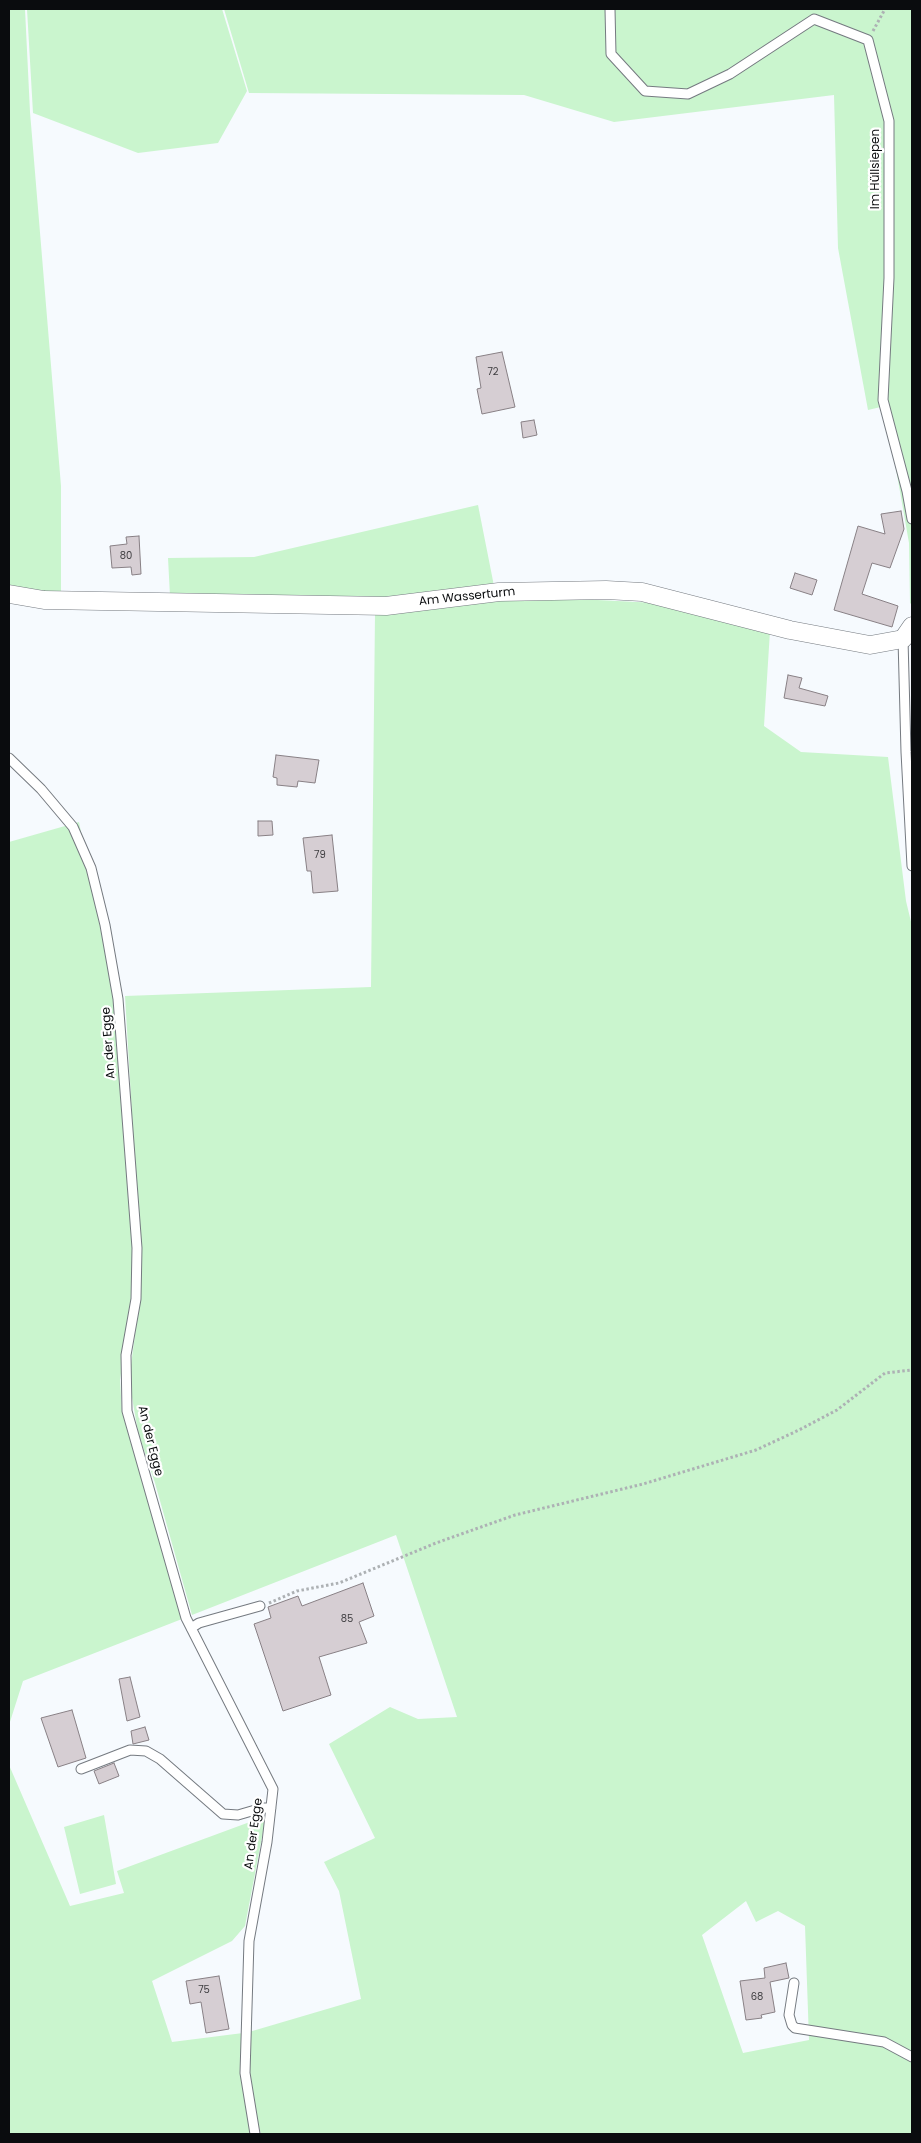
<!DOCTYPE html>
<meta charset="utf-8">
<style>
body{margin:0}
#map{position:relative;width:921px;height:2143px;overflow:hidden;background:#f6fafe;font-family:Poppins,sans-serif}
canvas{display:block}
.frame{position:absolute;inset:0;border:10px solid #0a0c0e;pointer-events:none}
</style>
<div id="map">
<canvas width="921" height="2143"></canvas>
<div class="frame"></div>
</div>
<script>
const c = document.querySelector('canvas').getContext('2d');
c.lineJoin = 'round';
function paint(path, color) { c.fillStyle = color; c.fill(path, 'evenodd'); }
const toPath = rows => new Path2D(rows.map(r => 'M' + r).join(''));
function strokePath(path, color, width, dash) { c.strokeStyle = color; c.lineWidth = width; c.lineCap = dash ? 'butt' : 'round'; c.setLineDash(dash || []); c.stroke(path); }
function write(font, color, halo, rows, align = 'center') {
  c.font = font + ' Poppins,sans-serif'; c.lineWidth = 4.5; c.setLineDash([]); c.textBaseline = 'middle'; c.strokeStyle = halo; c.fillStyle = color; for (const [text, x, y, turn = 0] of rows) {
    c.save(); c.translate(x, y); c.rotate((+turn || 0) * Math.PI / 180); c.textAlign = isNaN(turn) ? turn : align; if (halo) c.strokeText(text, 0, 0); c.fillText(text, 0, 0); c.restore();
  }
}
paint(toPath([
 [9,9,25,9,30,112,61,486,61,596,9,588],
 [27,9,222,9,247,91,218,143,138,153,33,113],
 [224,9,912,9,912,602,910,604,909,543,885,406,868,410,838,248,834,95,614,122,524,95,249,93],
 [478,505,494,586,389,599,170,596,168,558,254,557],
 [519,596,676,604,770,631,764,726,801,752,888,757,906,901,912,926,912,2134,261,2134,254,2111,250,2072,249,2032,361,1999,339,1891,324,1862,375,1838,329,1744,390,1707,418,1719,457,1717,396,1535,192,1615,155,1483,138,1432,129,1380,140,1297,140,1250,125,996,371,987,375,614],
 [746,1901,756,1922,778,1911,805,1926,809,2040,743,2053,702,1935],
 [79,822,114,996,134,1248,132,1300,120,1380,122,1412,182,1619,23,1681,9,1725,9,842],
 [9,1765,70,1906,124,1893,117,1871,266,1816,245,1926,232,1941,152,1981,172,2042,243,2033,248,2122,251,2134,9,2134],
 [104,1815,116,1884,80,1894,64,1827]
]), '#caf5ce');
const building = toPath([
 [502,352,515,407,482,414,477,389,481,388,476,357,502,352],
 [534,420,537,435,523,438,521,422,534,420],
 [901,511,904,529,890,568,872,563,862,594,898,606,892,627,834,610,858,526,885,534,881,514,901,511],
 [139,536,141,574,132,575,131,567,112,568,110,546,127,544,126,537,139,536],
 [795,573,817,580,812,595,790,588,795,573],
 [788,675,802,678,799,688,828,696,825,706,784,698,788,675],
 [276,755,319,760,315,783,298,781,297,787,277,785,277,778,273,777,276,755],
 [258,821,272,821,273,835,258,836,258,821],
 [332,835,338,891,313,893,311,871,307,871,303,838,332,835],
 [363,1583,374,1616,359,1622,367,1643,319,1657,331,1695,283,1711,254,1624,271,1618,268,1607,298,1596,302,1606,363,1583],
 [130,1677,140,1717,127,1721,119,1679,130,1677],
 [72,1710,86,1758,58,1767,41,1718,72,1710],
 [145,1727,149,1740,133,1744,131,1731,145,1727],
 [114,1763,119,1776,99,1784,94,1771,114,1763],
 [786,1963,789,1978,770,1982,775,2012,761,2015,762,2018,746,2020,740,1981,765,1978,764,1968,786,1963],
 [219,1976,229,2029,206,2033,201,2002,190,2004,186,1981,219,1976]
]);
paint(building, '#d6ced3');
strokePath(building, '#888085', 1);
const service = toPath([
 [610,9,611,54,645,91,688,94,730,74,814,19,868,40,889,121,889,278,883,400,907,491,912,519],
 [903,639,906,752,912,866],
 [9,758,41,789,73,827,91,868,105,925,118,999,137,1248,136,1299,126,1355,127,1411,186,1618,273,1789,267,1842,249,1941,245,2073,255,2134],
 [191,1628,199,1623,260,1606],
 [81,1769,130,1750,146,1751,160,1759,223,1814,238,1815,262,1808,271,1808],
 [794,1983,789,2015,792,2025,795,2028,884,2042,912,2057]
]);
const minor = toPath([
 [9,594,44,600,386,606,499,592,606,590,642,592,790,630,870,645,903,639,912,626]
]);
strokePath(service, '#757a80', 11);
strokePath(minor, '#757a80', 19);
strokePath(toPath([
 [873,31,885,9],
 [269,1603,297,1591,339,1583,436,1543,515,1515,643,1484,756,1450,799,1430,837,1410,885,1373,912,1370]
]), '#adb1b4', 3, [2.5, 2.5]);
strokePath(service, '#fff', 9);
strokePath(minor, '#fff', 18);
write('10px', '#3d3c3f', null, [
 ["72",493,372],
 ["80",126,556],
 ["79",320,855],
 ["85",347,1619],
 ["75",204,1990],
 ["68",757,1997]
]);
write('12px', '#0a0c0e', '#fff', [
 ["Im Hüllsiepen",876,169,-90],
 ["Am Wasserturm",467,597,-6],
 ["An der Egge",109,1043,-94],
 ["An der Egge",150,1441,76],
 ["An der Egge",254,1834,-82]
]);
</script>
